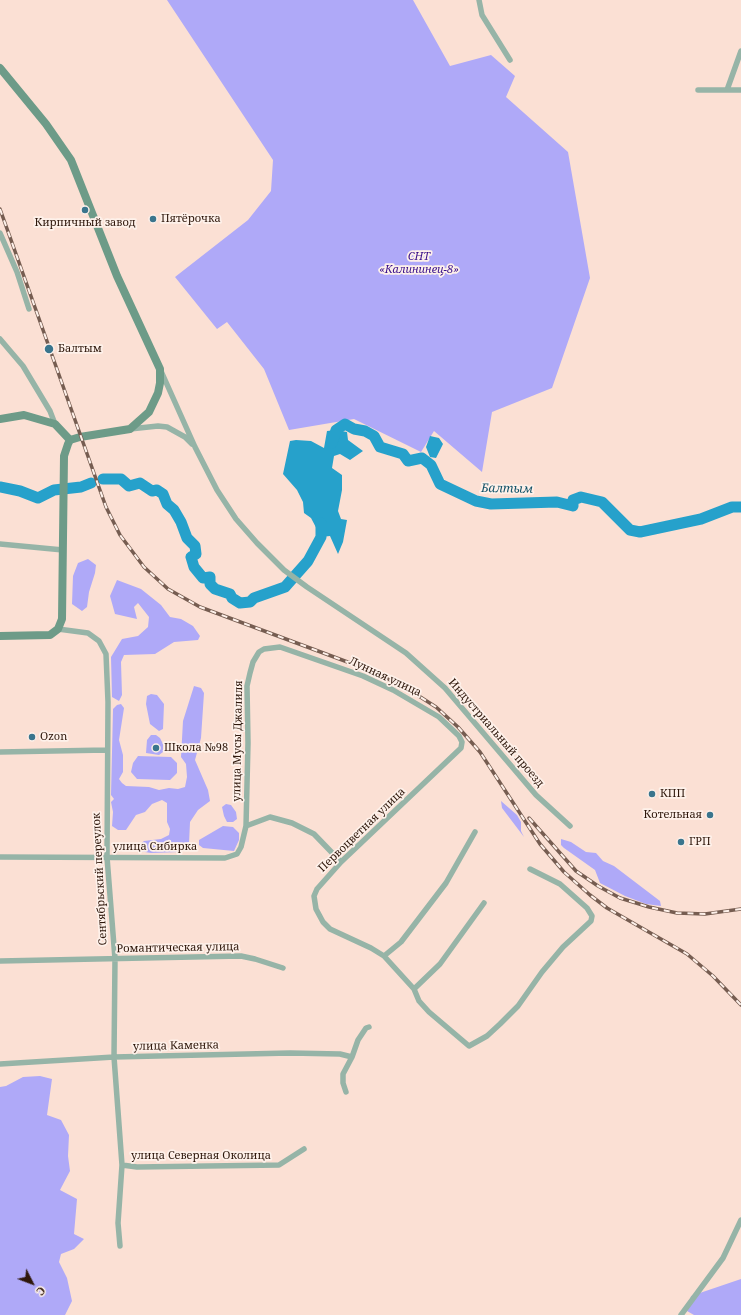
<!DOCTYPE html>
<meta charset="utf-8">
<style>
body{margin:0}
#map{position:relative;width:741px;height:1315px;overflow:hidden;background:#fbe0d4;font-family:"Noto Serif",serif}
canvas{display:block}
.north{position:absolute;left:12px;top:1263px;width:40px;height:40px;-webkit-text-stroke:3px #fef1ea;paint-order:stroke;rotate:132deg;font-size:11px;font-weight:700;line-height:16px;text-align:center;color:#2e170b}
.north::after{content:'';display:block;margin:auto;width:14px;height:18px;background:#2e170b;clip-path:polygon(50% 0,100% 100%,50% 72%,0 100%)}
</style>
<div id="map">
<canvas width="741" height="1315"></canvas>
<div class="north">С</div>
</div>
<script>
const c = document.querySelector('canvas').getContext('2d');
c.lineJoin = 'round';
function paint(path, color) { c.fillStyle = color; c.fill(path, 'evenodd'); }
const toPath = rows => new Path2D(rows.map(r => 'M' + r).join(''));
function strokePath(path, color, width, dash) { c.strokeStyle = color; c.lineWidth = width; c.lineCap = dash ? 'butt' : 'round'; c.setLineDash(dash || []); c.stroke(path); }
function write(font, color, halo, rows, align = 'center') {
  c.font = font + ' "Noto Serif",serif'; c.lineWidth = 3.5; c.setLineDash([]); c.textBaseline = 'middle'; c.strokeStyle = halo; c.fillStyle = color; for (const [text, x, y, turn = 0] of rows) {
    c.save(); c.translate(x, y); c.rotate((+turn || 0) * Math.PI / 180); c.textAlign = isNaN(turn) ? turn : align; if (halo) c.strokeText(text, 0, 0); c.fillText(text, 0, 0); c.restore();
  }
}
paint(toPath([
 [167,0,413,0,450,66,491,55,515,76,506,97,568,152,590,278,552,388,492,412,482,472,434,431,421,452,354,419,289,430,264,369,227,322,217,329,175,277,248,220,271,191,273,160],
 [88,559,96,565,95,573,89,592,87,607,82,611,72,604,73,576,78,563],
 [117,580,141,589,161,605,170,617,181,619,193,626,200,636,198,640,174,642,155,654,124,655,121,662,122,695,119,701,112,697,111,657,122,639,138,636,148,627,149,617,138,603,134,607,137,619,115,614,110,596],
 [194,686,201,688,204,693,201,738,195,760,208,790,210,801,198,810,190,822,189,844,179,852,151,853,139,851,138,846,144,841,161,839,169,835,170,829,167,822,167,803,162,800,152,804,145,812,136,815,126,830,118,830,112,826,113,812,111,802,114,799,111,795,113,709,117,705,121,704,124,708,119,740,123,755,123,772,119,779,122,783,126,786,149,787,159,790,169,788,178,789,185,787,187,777,186,764,181,757,183,721],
 [151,694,157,695,164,704,163,729,159,731,150,724,146,704,147,696],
 [151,735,156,735,160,738,163,744,163,752,159,755,146,753,147,740],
 [138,756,171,757,177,763,177,773,170,780,137,779,131,772,133,763],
 [501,801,517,815,521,822,521,831,524,837,502,808],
 [226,804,231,805,236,812,237,819,233,822,227,822,224,816,222,807],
 [223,826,233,827,239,833,239,840,234,851,203,848,199,845,199,840],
 [561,839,571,842,586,852,596,853,603,861,614,866,660,901,661,906,646,904,625,896,600,883,595,870,564,848,561,845],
 [40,1076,52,1079,47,1115,61,1120,69,1135,68,1156,70,1171,60,1190,77,1199,74,1234,84,1239,74,1249,61,1254,59,1262,67,1278,72,1301,65,1315,0,1315,0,1087,6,1086,23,1077],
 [741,1279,741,1315,694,1315,687,1311,691,1296]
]), '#afa9f8');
paint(toPath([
 [336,430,347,432,348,440,363,451,350,460,340,454,334,456,332,468,342,475,342,490,338,511,341,519,347,520,343,542,338,554,330,536,321,537,311,518,304,513,303,502,297,490,283,474,290,441,296,440,311,441,324,448,327,431],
 [430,436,439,438,443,444,436,458,430,457,426,447]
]), '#26a1cb');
strokePath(toPath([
 [332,443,336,430,345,424,354,429,365,431,374,436,380,447,403,454,408,461,422,458,431,465,440,484,476,501,491,504,557,502,573,506,573,500,581,497,602,502,630,530,640,532,701,519,732,507,741,507],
 [103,479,121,479,129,486,140,483,152,491,157,490,163,494,167,504,174,510,181,522,187,538,195,546,196,554,191,557,194,567,203,578,210,577,210,584,215,589,230,594,232,598,240,603,250,602,254,598,285,587,308,561,321,537,321,523],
 [0,487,20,491,38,498,54,490,81,487,91,483]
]), '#26a1cb', 11);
strokePath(toPath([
 [479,0,482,15,510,60],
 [698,90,741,90],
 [727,90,741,51],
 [0,233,17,272,29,309],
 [0,339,23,366,50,411,55,424],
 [161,371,195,447,217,490,236,519,257,543,284,570,307,587,406,653,445,688,536,795,570,826],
 [130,429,158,426,167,427,185,437,192,444],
 [0,544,63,550],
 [58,629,88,633,99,641,106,654,108,702,107,857,115,959,114,1057,122,1165,137,1167,279,1165,304,1149],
 [0,752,107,750],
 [246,826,270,817,292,823,314,834,341,862],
 [0,857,225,858,237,854,241,847,246,826,248,743,247,686,250,673,253,662,259,652,264,649,280,647,363,676,393,690,439,717,459,736,462,742,461,748,341,862,317,889,314,896,316,909,323,922,330,929,371,948,384,956,414,989,419,1001,429,1012,469,1046,487,1036,500,1024,518,1006,542,972,563,947,591,921,592,916,587,908,560,884,530,869],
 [384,956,401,942,446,883,475,832],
 [0,961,241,956,255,959,283,968],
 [414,989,440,964,484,903],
 [0,1064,114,1057,290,1053,340,1054,352,1057],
 [346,1092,343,1083,343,1074,352,1057,358,1040,366,1028,369,1027],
 [120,1246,118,1223,122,1165],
 [681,1315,723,1258,741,1220]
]), '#96b4a7', 5.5);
strokePath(toPath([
 [0,68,46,124,71,160,117,276,160,369,160,383,158,393,149,412,130,429,80,437,70,440,68,444,64,456,62,619,58,629,50,635,0,636],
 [0,419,24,415,55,424,70,440]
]), '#6d9b88', 8);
const rail = toPath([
 [0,209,106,507,120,535,144,567,168,589,200,607,377,673,411,691,436,707,458,727,480,752,540,844,564,872,590,895,607,908,687,954,713,976,741,1005],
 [529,818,576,871,598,886,620,898,649,907,677,913,705,914,741,909]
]);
strokePath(rail, '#765d51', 3.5);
strokePath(rail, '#fef1ea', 2, [6]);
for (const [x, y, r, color] of [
 [85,210,4,"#3a758d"],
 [153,219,4,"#3a758d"],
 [49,349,5,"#3a758d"],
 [32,737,4,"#3a758d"],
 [156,748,4,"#3a758d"],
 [652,794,4,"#3a758d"],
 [710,815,4,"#3a758d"],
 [681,842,4,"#3a758d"]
]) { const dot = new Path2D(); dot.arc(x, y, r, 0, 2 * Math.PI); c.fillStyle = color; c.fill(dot); strokePath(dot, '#fef1ea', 1.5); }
write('11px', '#2e170b', '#fef1ea', [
 ["Пятёрочка",161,219],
 ["Кирпичный завод",85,223,"center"],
 ["Балтым",58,349],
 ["Ozon",40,737],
 ["Школа №98",164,748],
 ["КПП",660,794],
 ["Котельная",702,815,"right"],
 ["ГРП",689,842]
], 'left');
write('italic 11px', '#380e8a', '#fef1ea', [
 ["СНТ",419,257],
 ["«Калининец-8»",419,270]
]);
write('11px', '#2e170b', '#fef1ea', [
 ["Лунная улица",385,677,25],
 ["Индустриальный проезд",496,733,49],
 ["улица Мусы Джалиля",238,741,-89],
 ["Первоцветная улица",362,830,-44],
 ["улица Сибирка",155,847],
 ["Сентябрьский переулок",100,879,-93],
 ["Романтическая улица",178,948,-1],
 ["улица Каменка",176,1046,-1],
 ["улица Северная Околица",201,1156]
]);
write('italic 12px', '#115167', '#fef1ea', [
 ["Балтым",507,489,1]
]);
</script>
